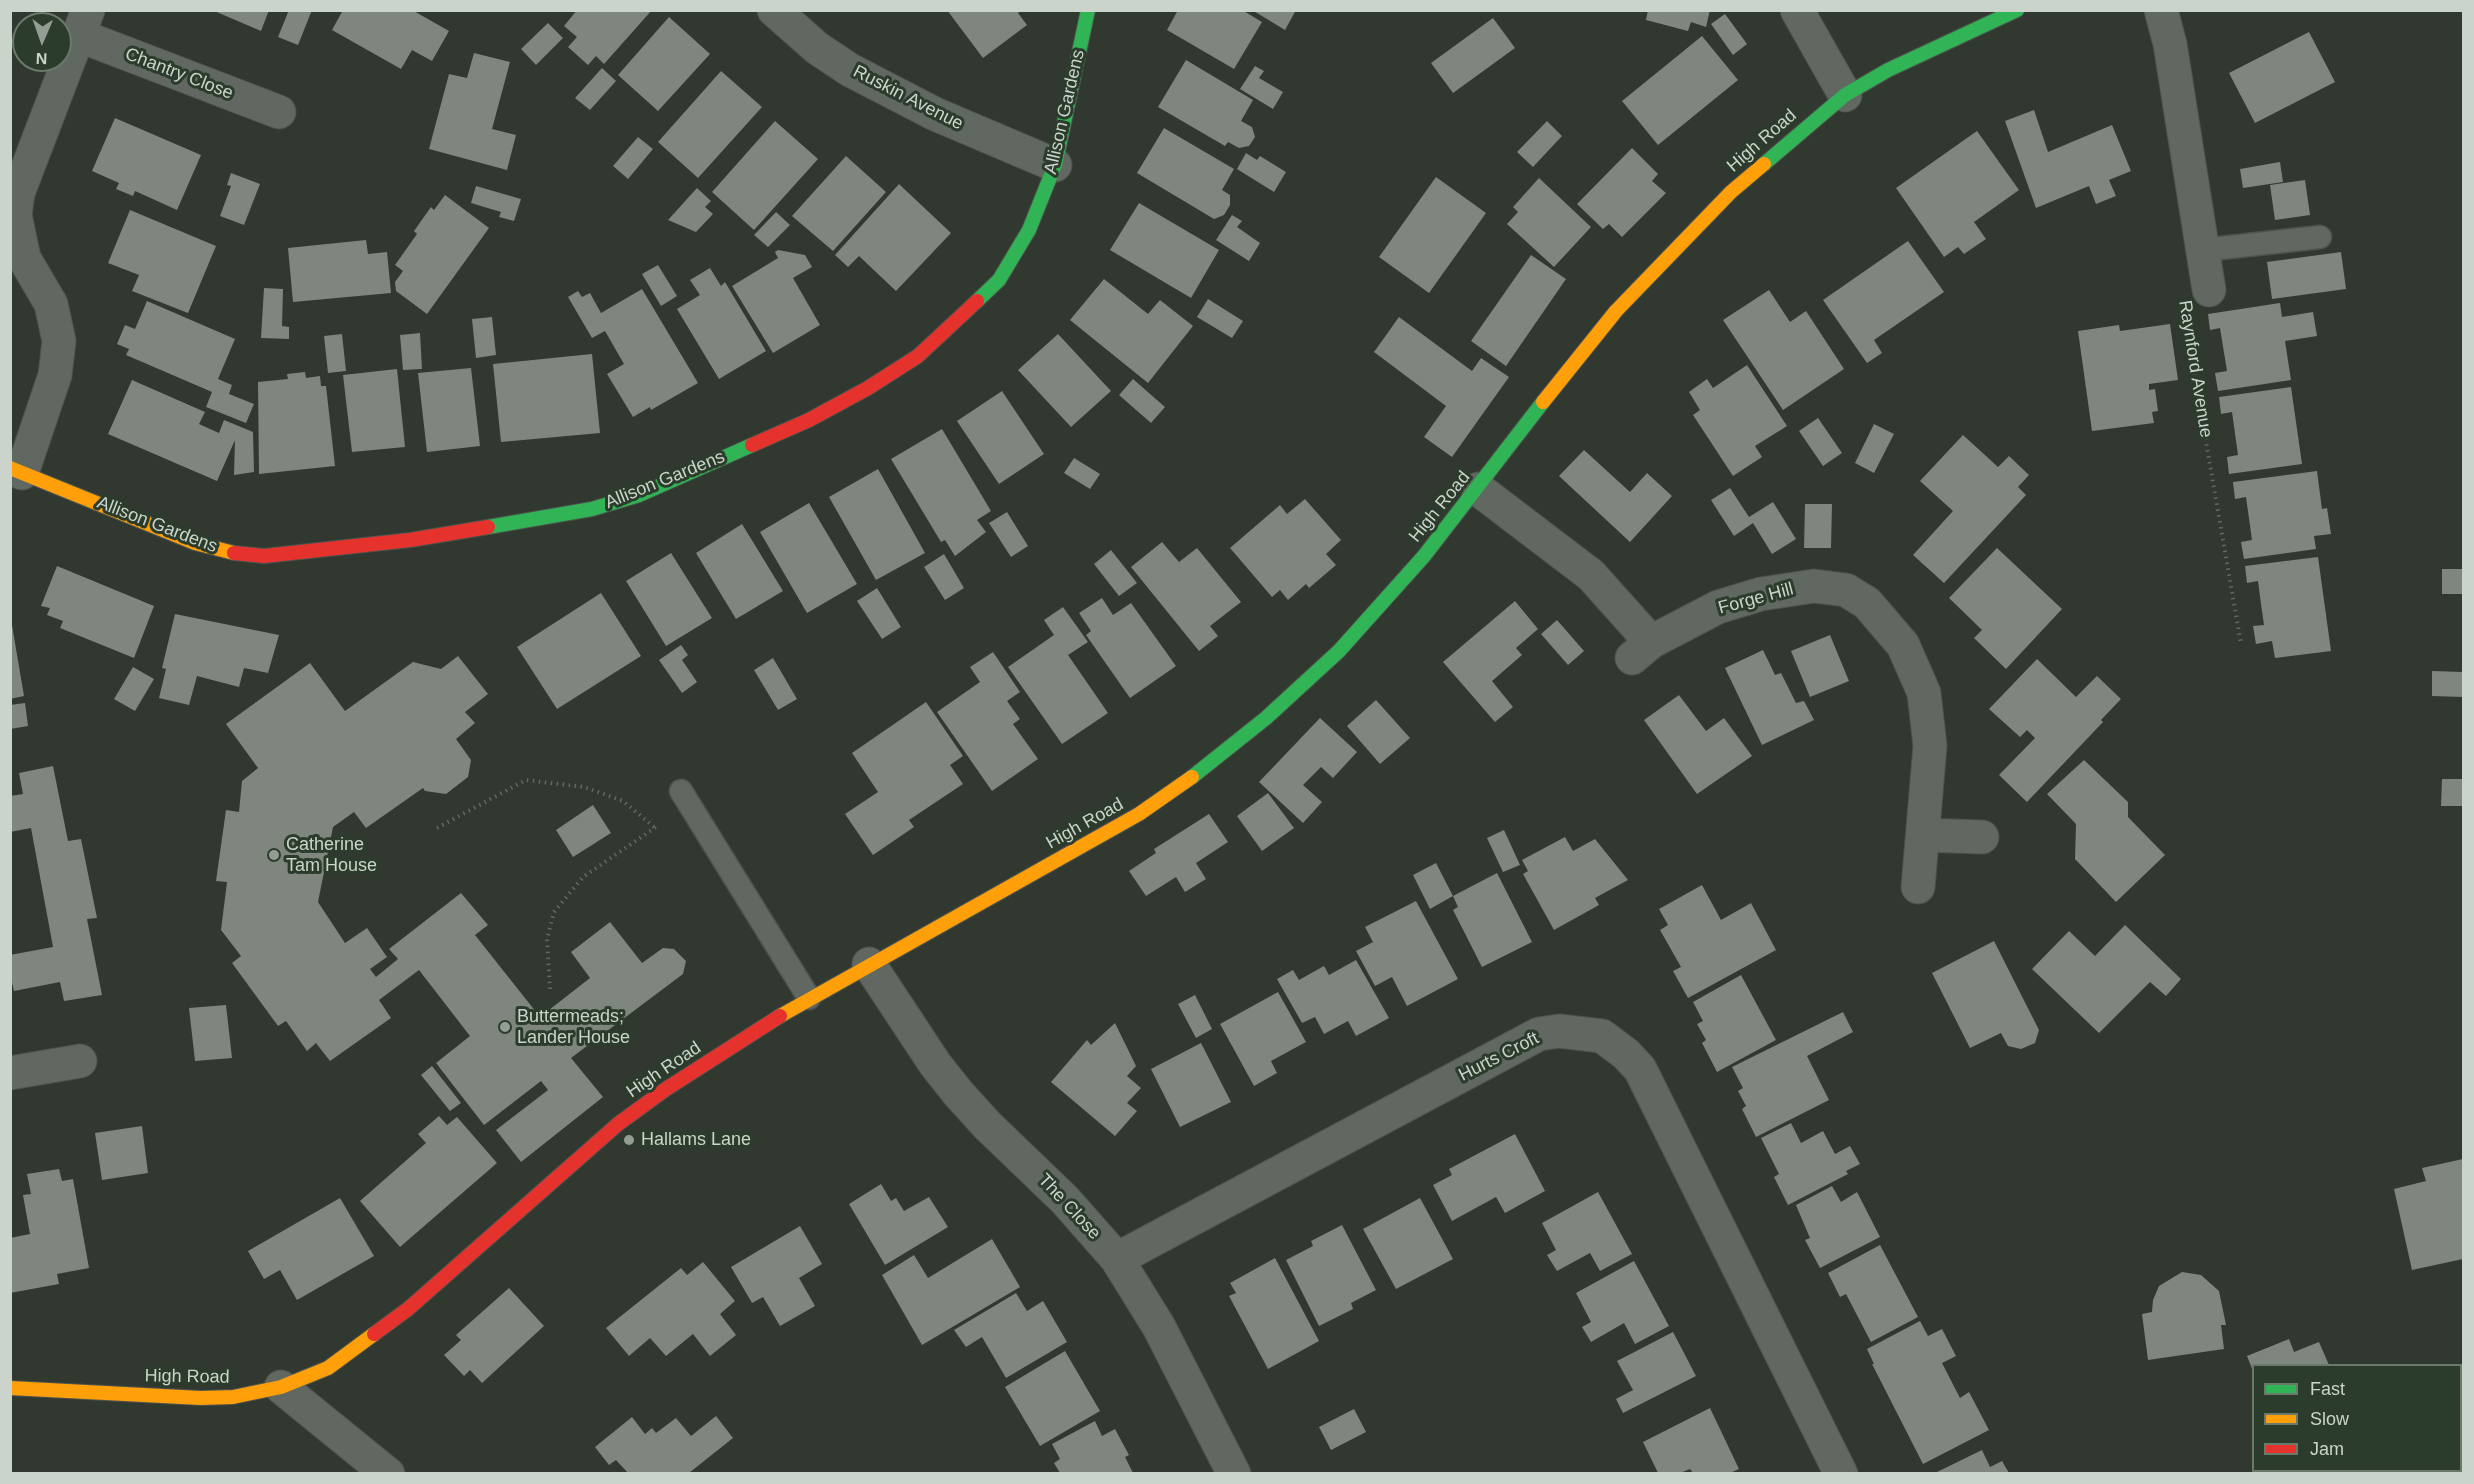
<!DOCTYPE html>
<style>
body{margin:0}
#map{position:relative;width:2474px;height:1484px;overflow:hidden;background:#303830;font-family:Helvetica,sans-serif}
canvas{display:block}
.frame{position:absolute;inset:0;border:12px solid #cad4ca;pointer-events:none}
.legend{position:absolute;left:2252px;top:1364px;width:210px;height:108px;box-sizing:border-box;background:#2c3c2c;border:2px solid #6b796b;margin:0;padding:8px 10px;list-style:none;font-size:18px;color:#cad4ca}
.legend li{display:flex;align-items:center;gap:12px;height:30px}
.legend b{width:30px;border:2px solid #6b796b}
.north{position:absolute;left:12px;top:12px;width:60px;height:60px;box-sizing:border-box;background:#2c3c2c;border:2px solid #6b796b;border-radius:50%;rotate:182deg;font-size:16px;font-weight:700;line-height:24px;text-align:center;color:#cad4ca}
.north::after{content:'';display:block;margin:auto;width:21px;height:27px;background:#949d94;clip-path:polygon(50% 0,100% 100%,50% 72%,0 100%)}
</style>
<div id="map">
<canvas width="2474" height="1484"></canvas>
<div class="frame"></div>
<ul class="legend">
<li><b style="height:8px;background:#30b455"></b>Fast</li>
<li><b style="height:8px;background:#ff9f0a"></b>Slow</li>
<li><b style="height:8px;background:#e5322d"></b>Jam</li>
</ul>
<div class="north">N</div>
</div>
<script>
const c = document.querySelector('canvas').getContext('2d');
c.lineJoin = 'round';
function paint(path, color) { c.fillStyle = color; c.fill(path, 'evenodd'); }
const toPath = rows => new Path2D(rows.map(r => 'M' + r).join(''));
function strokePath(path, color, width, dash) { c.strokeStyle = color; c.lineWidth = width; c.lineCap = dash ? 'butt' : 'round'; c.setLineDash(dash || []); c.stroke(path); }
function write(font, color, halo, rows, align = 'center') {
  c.font = font + ' Helvetica,sans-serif'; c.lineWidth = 6; c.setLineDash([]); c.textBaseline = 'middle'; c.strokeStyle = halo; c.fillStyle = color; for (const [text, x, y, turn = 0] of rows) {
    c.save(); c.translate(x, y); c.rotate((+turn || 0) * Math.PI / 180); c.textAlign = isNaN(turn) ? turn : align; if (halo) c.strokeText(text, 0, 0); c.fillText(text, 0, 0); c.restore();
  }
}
paint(toPath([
 [212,10,269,10,261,31],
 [289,10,312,10,298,45,278,37],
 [343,10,412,10,449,31,432,61,412,50,401,69,332,30],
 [577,10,652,10,604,64,596,56,588,65,568,47,577,37,564,26],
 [947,10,1022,10,1018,13,1027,25,983,58],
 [1178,10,1242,10,1262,22,1234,69,1167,30],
 [1252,10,1296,10,1285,30],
 [1648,10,1710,10,1706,27,1691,22,1688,31,1646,20],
 [1725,14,1747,44,1733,55,1711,24],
 [669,17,710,54,658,111,618,75],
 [1493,18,1515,48,1453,93,1431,63],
 [548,23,563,38,536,65,521,49],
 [2309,32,2335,82,2255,123,2229,73],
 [1702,36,1738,80,1658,145,1622,101],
 [474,53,510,62,492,129,516,135,507,170,429,149,449,74,467,78],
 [1186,60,1253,100,1241,121,1252,127,1255,137,1249,146,1239,148,1228,142,1225,146,1158,107],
 [1255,66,1264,71,1259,78,1283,92,1273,109,1240,89],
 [602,68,616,81,590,110,575,98],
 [721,71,762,107,698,178,658,142],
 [2034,110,2048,152,2112,125,2131,171,2109,180,2116,196,2096,204,2089,186,2036,208,2005,121],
 [115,118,201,155,177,210,135,191,133,196,116,189,119,183,92,171],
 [775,121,818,159,754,230,712,192],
 [1547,121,1562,136,1533,167,1517,152],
 [1164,128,1234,169,1222,190,1230,195,1230,205,1224,215,1214,219,1137,173],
 [1977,131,2019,190,1974,222,1986,239,1964,254,1958,247,1944,257,1896,188],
 [638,137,653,149,628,179,613,166],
 [1632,148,1658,174,1652,181,1666,193,1622,237,1609,224,1603,229,1577,204],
 [1246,153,1257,160,1260,156,1286,172,1274,192,1237,169],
 [846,156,886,192,833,251,792,216],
 [2280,162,2283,182,2243,188,2240,169],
 [231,173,260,184,244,225,220,216,231,186,227,185],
 [1436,177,1486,213,1429,293,1379,257],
 [1539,178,1591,227,1554,267,1507,224,1518,212,1513,207],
 [2305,180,2310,215,2275,220,2270,185],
 [899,184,951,233,896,291,859,256,848,267,835,255],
 [476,186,521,199,514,221,499,217,501,212,471,203],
 [697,188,711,201,705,207,713,214,696,232,668,220],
 [445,195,489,228,427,314,396,291,395,282,403,271,395,265,417,234,414,231,431,207,434,210],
 [1139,203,1219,250,1191,298,1110,250],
 [130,210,216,246,188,313,132,291,139,275,108,263],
 [776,212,790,225,768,247,754,235],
 [1232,215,1242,221,1237,227,1260,243,1249,261,1216,240],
 [366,240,368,254,387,252,391,293,293,302,288,248],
 [1908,241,1944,292,1874,340,1882,353,1867,363,1823,300],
 [778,250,805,255,812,267,793,278,820,325,773,353,732,286,778,258,775,252],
 [2341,252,2346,289,2272,299,2267,262],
 [1531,255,1566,279,1506,366,1471,341],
 [658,265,677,296,661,306,642,274],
 [710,268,721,286,725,282,766,351,719,379,677,309,700,295,690,280],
 [1104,279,1148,314,1160,300,1193,326,1148,383,1070,320],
 [264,288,283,289,282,326,289,327,289,339,261,338],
 [642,289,698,383,651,410,650,407,633,417,607,374,624,364,605,331,592,338,568,297,578,291,582,297,590,293,601,313],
 [1769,290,1790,322,1806,311,1844,369,1783,410,1723,320],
 [1208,299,1243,321,1232,338,1197,317],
 [147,301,235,339,218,379,232,385,229,394,254,404,246,423,206,407,212,392,126,355,129,349,117,344,125,325,135,329],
 [2280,303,2282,317,2313,312,2317,336,2285,341,2291,380,2218,391,2215,373,2227,371,2220,328,2210,330,2208,314],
 [492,317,496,355,476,358,472,319],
 [1399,317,1472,371,1481,358,1509,377,1452,457,1424,437,1446,406,1374,352],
 [2170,324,2178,380,2149,384,2149,390,2155,389,2158,411,2152,412,2154,423,2092,431,2078,331,2119,325,2120,331],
 [420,333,422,369,403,370,400,335],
 [342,334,346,371,328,373,324,336],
 [1058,334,1111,391,1071,427,1018,370],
 [592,354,600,433,501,442,493,364],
 [1747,365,1787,426,1755,446,1762,457,1733,476,1693,415,1700,410,1689,392,1707,379,1713,388],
 [471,368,480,446,427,452,418,373],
 [397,369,405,447,352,452,343,375],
 [305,372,306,378,320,376,321,386,326,386,335,466,259,474,258,382,288,379,287,374],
 [1133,379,1165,407,1151,423,1119,395],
 [132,380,205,412,199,424,219,433,224,420,253,432,254,472,234,475,235,440,217,481,108,434],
 [2291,387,2302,464,2229,474,2227,457,2238,455,2232,412,2221,414,2219,397],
 [1002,391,1044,454,999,484,957,421],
 [1818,418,1842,453,1823,466,1799,431],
 [1874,424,1894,434,1874,473,1855,463],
 [942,429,991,511,977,520,986,532,955,556,945,540,941,542,891,459],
 [1963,435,1998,467,2009,456,2029,475,2018,487,2026,495,1944,583,1913,555,1953,511,1920,481],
 [1584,450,1630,492,1647,473,1672,496,1630,542,1559,476],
 [1074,458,1100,474,1090,489,1064,473],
 [878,469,925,553,876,580,829,497],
 [2317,471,2322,509,2327,508,2331,534,2314,536,2316,549,2244,559,2241,542,2252,540,2246,497,2235,499,2233,482],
 [1730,488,1749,517,1773,502,1796,539,1772,554,1753,523,1734,536,1711,500],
 [1305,499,1341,540,1326,554,1336,565,1309,588,1306,584,1288,600,1280,590,1272,597,1230,548,1280,505,1287,514],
 [809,503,857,584,807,613,760,532],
 [1805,504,1832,504,1831,548,1804,548],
 [1007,512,1028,546,1011,557,989,523],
 [742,524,783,591,736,619,696,553],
 [1162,542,1179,562,1197,548,1241,602,1210,626,1218,636,1199,651,1131,567],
 [1997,548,2062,609,2006,669,1974,638,1982,630,1949,598],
 [1111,550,1137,583,1119,596,1094,564],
 [671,553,712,618,666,646,626,581],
 [944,554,964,588,945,600,924,567],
 [2318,557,2331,651,2275,658,2272,641,2256,644,2253,626,2264,625,2261,604,2258,581,2247,583,2245,566],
 [57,566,154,606,134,658,60,628,63,621,47,615,50,608,41,606],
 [2442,569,2463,569,2463,594,2442,594],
 [877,588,901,627,882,639,857,601],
 [601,593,641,656,557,709,517,647],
 [1102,598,1113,615,1131,603,1176,666,1130,698,1086,635,1091,631,1079,613],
 [1515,601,1538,629,1516,648,1522,655,1492,681,1513,707,1495,722,1443,662],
 [1063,607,1088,642,1068,655,1108,713,1062,744,1008,667,1054,635,1044,620],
 [175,614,279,635,268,673,244,668,239,687,197,676,189,705,159,698,166,669,162,668],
 [1557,620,1584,651,1568,665,1541,634],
 [12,625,24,696,10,699,10,626],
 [1830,635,1849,681,1810,697,1791,651],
 [681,645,688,655,682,660,697,682,682,693,659,660],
 [1763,650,1775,675,1781,673,1796,703,1804,701,1814,720,1762,745,1725,668],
 [993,652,1020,692,1007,701,1020,719,1013,724,1038,759,992,791,937,712,980,682,970,667],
 [458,656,488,694,465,712,475,723,456,739,471,760,468,777,446,794,425,791,423,788,366,828,354,812,333,827,318,902,345,943,367,928,387,957,370,969,376,977,398,959,389,949,461,893,488,925,475,935,540,1017,590,978,571,952,610,922,642,963,663,948,674,949,686,961,683,974,571,1058,603,1097,521,1162,496,1130,548,1090,541,1081,484,1125,436,1063,470,1036,419,970,379,1000,391,1018,330,1061,316,1043,307,1051,286,1021,278,1026,232,963,241,956,221,930,227,882,216,881,226,810,239,812,242,781,258,768,226,724,310,663,345,711,413,662,441,669],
 [773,658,797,699,778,710,754,670],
 [2037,659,2076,697,2097,676,2121,699,2101,720,2103,722,2027,802,1999,775,2035,738,2027,730,2020,737,1989,709],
 [133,667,154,679,135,711,114,699],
 [2432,671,2463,672,2463,697,2432,696],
 [1679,695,1706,731,1724,718,1752,756,1697,794,1644,720],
 [1376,700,1410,738,1380,764,1347,726],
 [926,702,963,756,950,765,963,784,909,820,914,827,873,855,845,814,878,792,852,753],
 [25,703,28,726,10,729,10,705],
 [1320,718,1357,752,1333,778,1321,767,1303,785,1322,802,1303,823,1259,782],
 [2084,760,2128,802,2128,817,2165,855,2116,902,2075,859,2076,824,2047,794],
 [53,766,68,841,81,839,97,918,87,919,102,995,64,1001,60,982,14,991,10,974,10,955,53,947,31,828,10,832,10,796,23,794,19,773],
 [2442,779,2463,779,2463,806,2441,806],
 [1268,793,1294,828,1262,851,1237,816],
 [593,805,611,833,573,857,556,830],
 [1209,814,1228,842,1196,863,1206,879,1185,892,1176,877,1146,896,1129,871,1156,853,1154,849],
 [1504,830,1520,865,1503,872,1487,838],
 [1565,837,1573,851,1595,839,1628,880,1595,898,1599,905,1554,930,1523,874,1528,871,1522,860],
 [1436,863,1453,896,1497,873,1532,942,1482,967,1453,910,1458,907,1453,896,1430,909,1413,875],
 [1702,885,1721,920,1751,903,1776,950,1688,998,1673,971,1681,967,1660,930,1668,925,1659,909],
 [1416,901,1458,979,1407,1006,1392,977,1375,986,1356,951,1373,942,1365,927],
 [2125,925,2181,979,2166,996,2150,982,2099,1033,2032,969,2069,931,2095,956],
 [1994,941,2039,1030,2035,1043,2021,1049,2008,1046,2001,1033,1970,1048,1932,973],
 [1356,960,1389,1018,1356,1036,1348,1021,1324,1034,1315,1017,1302,1023,1277,979,1293,970,1299,980,1324,966,1329,975],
 [1741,975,1776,1040,1717,1072,1702,1043,1706,1040,1697,1024,1703,1021,1693,1002],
 [1278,992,1306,1042,1271,1061,1277,1073,1254,1086,1220,1024],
 [1195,995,1212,1029,1196,1038,1178,1004],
 [226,1005,232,1058,195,1061,189,1008],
 [1843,1012,1853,1032,1807,1056,1829,1100,1756,1137,1742,1109,1746,1106,1738,1091,1743,1088,1732,1067],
 [1115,1023,1136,1066,1127,1076,1141,1088,1127,1103,1137,1111,1115,1136,1051,1082,1087,1040,1091,1045],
 [1201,1043,1231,1102,1180,1127,1151,1069],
 [432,1066,461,1103,450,1111,421,1075],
 [439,1116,447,1125,457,1117,497,1163,400,1247,360,1201,426,1143,418,1134],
 [1791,1123,1801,1143,1823,1131,1835,1154,1850,1146,1860,1164,1846,1171,1848,1174,1788,1205,1774,1177,1779,1174,1761,1138],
 [142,1126,148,1173,102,1180,95,1133],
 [1515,1134,1545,1191,1505,1213,1496,1197,1452,1221,1433,1185,1452,1175,1449,1169],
 [2463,1159,2463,1259,2412,1270,2394,1189,2426,1181,2422,1168],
 [59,1169,62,1181,73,1179,89,1268,57,1274,59,1284,10,1293,10,1238,30,1234,23,1195,31,1194,27,1174],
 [881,1184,891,1201,896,1198,904,1211,929,1197,948,1227,885,1265,849,1204],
 [1832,1186,1841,1202,1857,1192,1880,1237,1820,1268,1805,1240,1810,1238,1796,1205],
 [1598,1192,1632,1254,1600,1271,1590,1253,1557,1271,1547,1255,1556,1250,1542,1223],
 [340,1198,374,1256,297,1300,280,1270,264,1279,248,1251],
 [1420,1198,1453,1259,1396,1289,1363,1229],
 [1342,1225,1376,1290,1351,1303,1353,1309,1319,1326,1286,1260,1313,1246,1311,1241],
 [800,1226,822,1264,799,1278,815,1306,780,1326,763,1297,752,1303,731,1267],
 [992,1239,1020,1287,922,1345,882,1275,914,1255,928,1278],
 [1880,1245,1918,1317,1871,1342,1846,1294,1840,1297,1828,1273],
 [1275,1258,1319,1341,1268,1369,1229,1296,1236,1293,1230,1283],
 [1634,1261,1669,1326,1635,1344,1624,1323,1591,1342,1582,1327,1591,1322,1576,1293],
 [703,1262,735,1301,720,1314,736,1335,710,1356,693,1334,666,1356,650,1338,629,1356,606,1328,681,1268,687,1275],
 [2182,1272,2201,1275,2219,1291,2226,1325,2221,1325,2224,1349,2148,1360,2142,1314,2152,1312,2153,1300,2159,1286],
 [509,1288,544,1326,482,1383,470,1370,464,1376,444,1355,461,1340,456,1335],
 [1016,1293,1027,1311,1043,1301,1067,1342,1006,1378,982,1337,966,1347,954,1330],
 [1920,1321,1928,1336,1942,1329,1956,1356,1942,1363,1960,1398,1969,1392,1989,1430,1923,1464,1872,1364,1874,1364,1867,1349],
 [1673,1332,1696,1376,1623,1413,1616,1399,1633,1390,1617,1361],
 [2289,1339,2294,1352,2319,1342,2329,1365,2253,1365,2253,1371,2247,1356],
 [1065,1351,1100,1411,1040,1446,1005,1387],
 [1710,1408,1739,1469,1730,1473,1693,1473,1690,1469,1680,1473,1658,1473,1643,1442],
 [1354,1409,1366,1432,1331,1450,1319,1427],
 [716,1416,733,1438,689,1473,628,1473,616,1460,609,1465,595,1447,632,1417,645,1434,652,1428,656,1433,676,1418,691,1436],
 [1095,1421,1102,1436,1115,1429,1129,1455,1125,1457,1133,1473,1060,1473,1054,1463,1060,1459,1052,1444],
 [1982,1450,1990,1467,2002,1461,2009,1473,1935,1473]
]), '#7e867e');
const lane = toPath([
 [2203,250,2320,237],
 [681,791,809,998]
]);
const street = toPath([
 [774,10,817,48,850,70,935,114,1055,165],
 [1797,10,1845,95],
 [2161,10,2170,44,2209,290],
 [78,35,279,112],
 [22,473,55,375,59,341,51,304,24,258,15,215,18,193,88,10],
 [1478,489,1591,575,1651,642],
 [1632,658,1651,642,1718,607,1761,594,1814,586,1846,590,1867,603,1903,645,1924,693,1930,746,1918,887],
 [1923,835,1982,837],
 [869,964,935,1064,958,1093,987,1125,1065,1200,1117,1259,1159,1327,1234,1474],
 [10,1073,80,1061],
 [1117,1259,1539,1034,1559,1031,1602,1036,1626,1054,1640,1069,1841,1474],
 [281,1387,388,1474]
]);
const fast = toPath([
 [1764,164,1845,95,1888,70,2017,10],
 [977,301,999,280,1029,230,1055,165,1088,10],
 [488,527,592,509,639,495,752,445],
 [1192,777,1266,718,1339,651,1424,556,1543,402]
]);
const slow = toPath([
 [1543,402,1616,311,1731,192,1764,164],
 [10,468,195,543,234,553],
 [780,1016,1139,814,1192,777],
 [10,1388,201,1398,233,1397,281,1387,328,1368,374,1334]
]);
const jam = toPath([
 [752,445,809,420,868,388,918,356,977,301],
 [234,553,264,556,410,540,488,527],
 [374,1334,408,1309,618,1124,666,1089,780,1016]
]);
strokePath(lane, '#4d534d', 25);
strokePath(street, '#4d534d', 35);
strokePath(fast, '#4d534d', 16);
strokePath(slow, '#4d534d', 16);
strokePath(jam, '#4d534d', 16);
strokePath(toPath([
 [2186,326,2241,644],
 [437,828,526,780,584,787,623,801,655,828],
 [550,989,547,939,554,912,583,877,659,825]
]), '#626862', 4, [1.5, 4.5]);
strokePath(lane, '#606861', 22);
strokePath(street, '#606861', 33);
strokePath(fast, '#30b455', 14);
strokePath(slow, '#ff9f0a', 14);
strokePath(jam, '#e5322d', 14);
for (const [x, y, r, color] of [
 [274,855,6,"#949d94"],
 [505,1027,6,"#949d94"],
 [629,1140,6,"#949d94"]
]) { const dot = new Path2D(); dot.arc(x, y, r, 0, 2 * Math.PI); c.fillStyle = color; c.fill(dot); strokePath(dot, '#2c3c2c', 2); }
write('18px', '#cad4ca', '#2c3c2c', [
 ["Chantry Close",179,74,21],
 ["Ruskin Avenue",908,98,27],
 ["Allison Gardens",1065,112,-77],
 ["High Road",1762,141,-41],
 ["Raynford Avenue",2195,369,81],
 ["Allison Gardens",665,480,-22],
 ["High Road",1440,507,-51],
 ["Allison Gardens",157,525,21],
 ["Forge Hill",1756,599,-15],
 ["High Road",1085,824,-29],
 ["Hurts Croft",1499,1057,-27],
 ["High Road",664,1070,-34],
 ["The Close",1069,1207,47],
 ["High Road",187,1377,1]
]);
write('18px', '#cad4ca', '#2c3c2c', [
 ["Catherine",286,845],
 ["Tam House",286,866],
 ["Buttermeads;",517,1017],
 ["Lander House",517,1038],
 ["Hallams Lane",641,1140]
], 'left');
</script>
